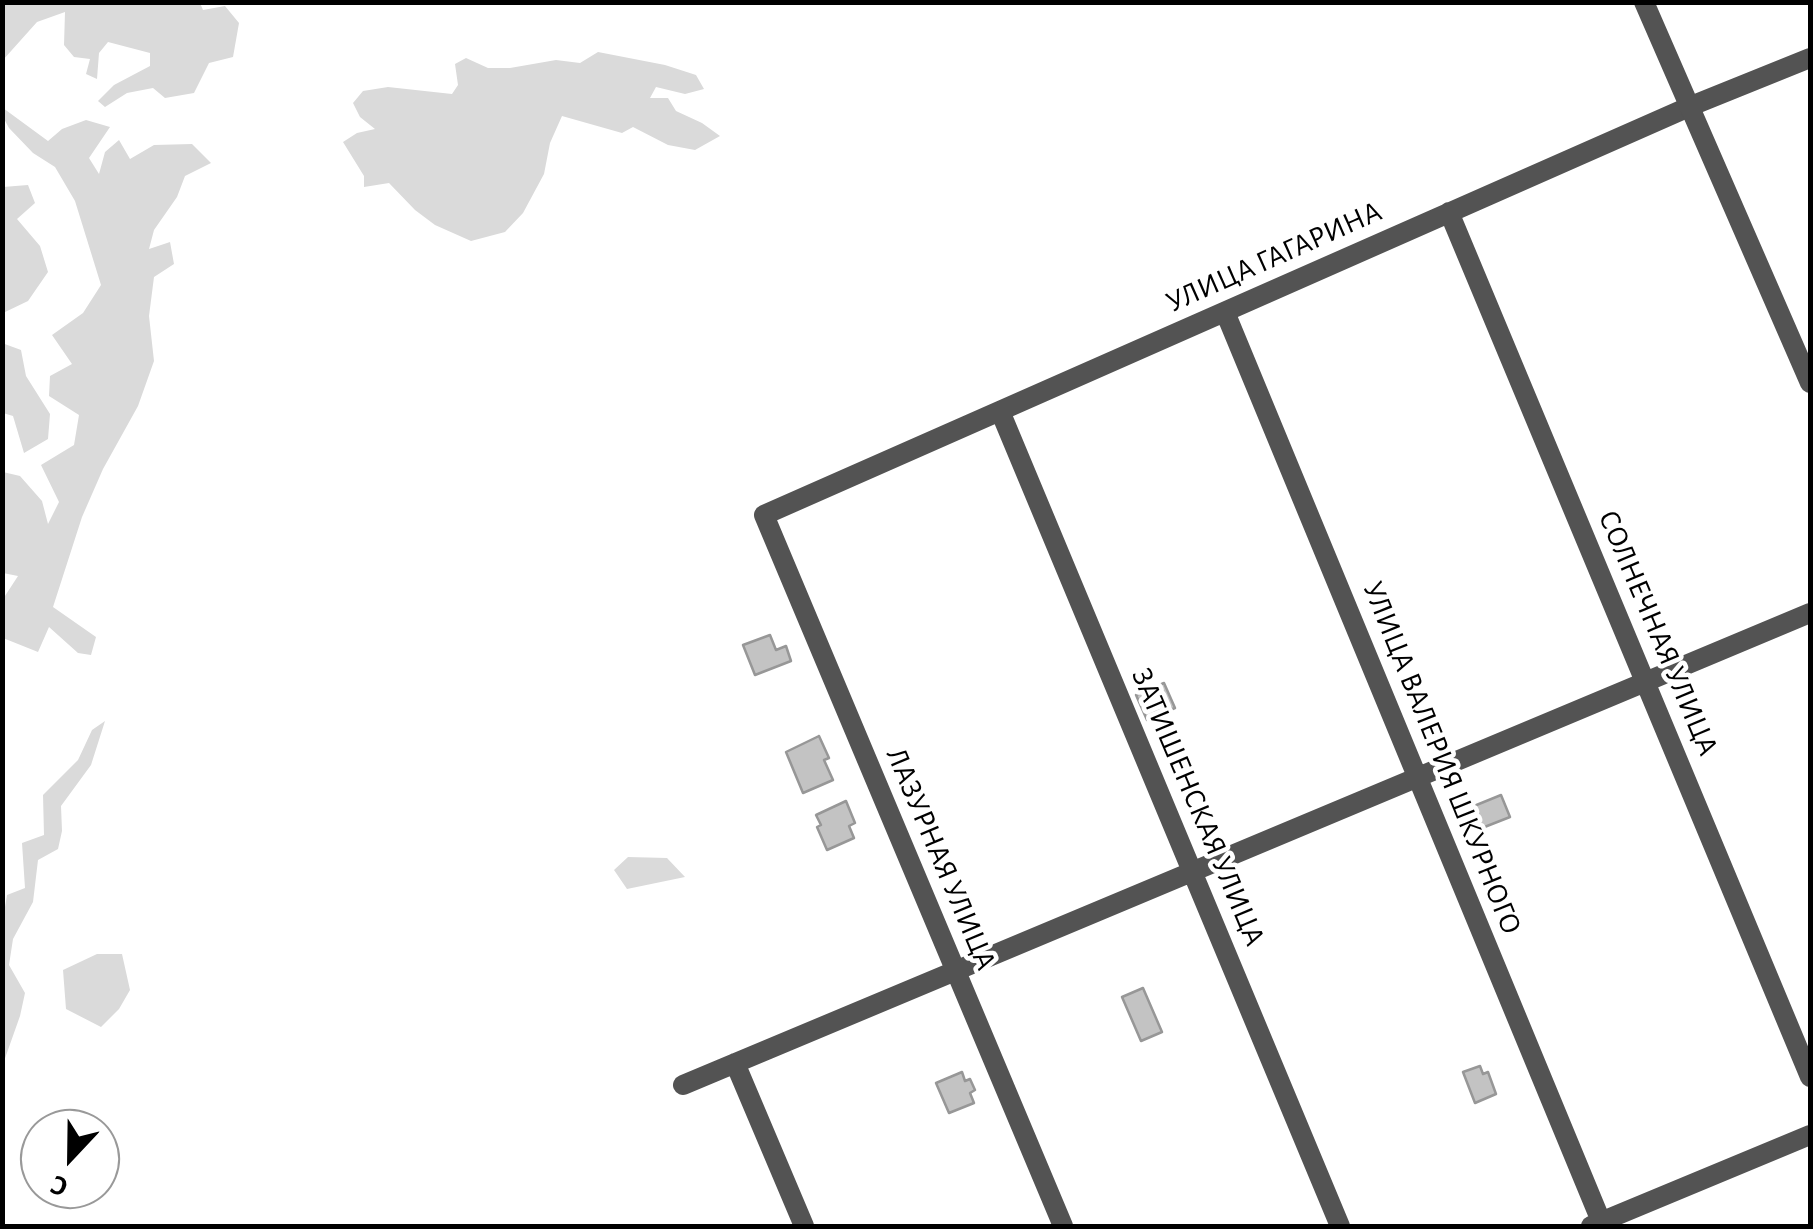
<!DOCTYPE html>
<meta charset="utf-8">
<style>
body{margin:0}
#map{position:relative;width:1813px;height:1229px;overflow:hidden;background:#fff;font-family:"Alegreya Sans",sans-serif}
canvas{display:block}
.frame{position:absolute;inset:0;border:5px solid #000;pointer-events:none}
.north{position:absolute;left:20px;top:1109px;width:100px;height:100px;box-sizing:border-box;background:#fff;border:2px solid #999;border-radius:50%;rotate:202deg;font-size:28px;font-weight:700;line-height:40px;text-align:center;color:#000}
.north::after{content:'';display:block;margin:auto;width:35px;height:45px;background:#000;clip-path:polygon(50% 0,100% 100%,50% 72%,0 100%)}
</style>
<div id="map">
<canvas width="1813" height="1229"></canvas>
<div class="frame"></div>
<div class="north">С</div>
</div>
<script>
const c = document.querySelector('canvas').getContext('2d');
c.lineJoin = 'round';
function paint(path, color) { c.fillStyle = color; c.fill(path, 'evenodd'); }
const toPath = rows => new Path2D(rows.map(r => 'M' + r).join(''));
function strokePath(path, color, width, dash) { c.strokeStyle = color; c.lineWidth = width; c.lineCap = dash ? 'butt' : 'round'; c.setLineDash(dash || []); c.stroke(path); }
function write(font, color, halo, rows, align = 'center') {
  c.font = font + ' "Alegreya Sans",sans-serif'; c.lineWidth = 9; c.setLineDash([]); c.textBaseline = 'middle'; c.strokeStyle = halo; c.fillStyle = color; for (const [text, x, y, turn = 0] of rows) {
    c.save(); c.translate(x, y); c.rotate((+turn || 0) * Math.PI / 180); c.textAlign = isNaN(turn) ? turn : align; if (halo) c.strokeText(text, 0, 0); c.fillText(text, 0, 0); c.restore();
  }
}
paint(toPath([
 [2,3,200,3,203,10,225,6,239,23,233,57,209,63,194,93,165,98,153,88,127,93,105,107,98,101,114,85,150,66,150,53,108,42,99,53,97,79,86,74,90,59,74,57,64,45,65,12,37,22,3,60],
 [598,52,665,65,696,75,704,89,685,94,656,87,650,98,668,98,676,111,702,123,720,136,695,150,668,145,633,127,622,133,562,116,550,143,544,174,523,213,505,232,471,241,435,225,415,210,389,183,364,187,364,176,343,142,357,133,375,129,360,117,353,103,363,91,388,87,452,94,458,85,455,64,466,58,488,68,510,68,556,60,580,63],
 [3,108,48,141,62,129,86,120,110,127,89,158,99,174,105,152,119,140,130,159,154,145,192,144,211,163,185,176,177,197,154,230,149,249,170,242,174,264,154,277,149,316,154,361,138,406,103,469,82,517,53,607,96,637,91,655,78,653,49,627,38,652,3,638,3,599,18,576,3,573,2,496,5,494,3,472,20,476,42,501,48,524,59,502,41,465,74,445,79,415,49,396,50,376,72,364,52,335,83,313,101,285,75,201,55,167,33,153,9,128,3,117],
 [28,185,35,203,17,219,40,246,48,272,28,301,3,313,3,187],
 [2,343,21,350,26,376,50,414,48,439,24,453,13,416,3,413],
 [105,721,91,765,61,806,62,831,58,849,38,860,33,902,13,939,9,965,25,993,20,1016,3,1064,3,919,7,895,25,888,22,843,44,835,43,795,78,760,92,730],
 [628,857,667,858,685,877,627,889,614,870],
 [97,954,122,954,130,990,119,1009,101,1027,66,1009,63,970]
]), '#dadada');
const building = toPath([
 [770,635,776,650,786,646,791,661,755,675,743,645,770,635],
 [1164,683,1175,708,1147,720,1136,695,1164,683],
 [819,736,829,758,824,760,833,780,803,793,786,752,819,736],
 [1501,795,1510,817,1482,828,1474,806,1501,795],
 [846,801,855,823,849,826,854,838,827,850,817,827,821,825,816,815,846,801],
 [1143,988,1162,1032,1141,1041,1122,997,1143,988],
 [1480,1066,1483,1074,1488,1072,1496,1094,1475,1103,1463,1072,1480,1066],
 [962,1072,965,1081,970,1079,975,1090,970,1093,974,1103,949,1113,936,1083,962,1072]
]);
paint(building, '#c3c3c3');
strokePath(building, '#979797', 2.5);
strokePath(toPath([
 [1449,212,1810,1077],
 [1225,312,1603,1226],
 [1000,411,1340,1226],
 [735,1063,804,1226],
 [683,1085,1810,613],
 [1063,1226,764,515,1691,106],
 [1591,1226,1810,1135]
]), '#535353', 20);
strokePath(toPath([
 [1644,2,1810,383],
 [1691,106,1810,58]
]), '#535353', 20);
write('30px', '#000', '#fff', [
 ["УЛИЦА ГАГАРИНА",1274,257,-24],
 ["СОЛНЕЧНАЯ УЛИЦА",1658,633,67],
 ["УЛИЦА ВАЛЕРИЯ ШКУРНОГО",1442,758,68],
 ["ЗАТИШЕНСКАЯ УЛИЦА",1198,807,67],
 ["ЛАЗУРНАЯ УЛИЦА",941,859,67]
]);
</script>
